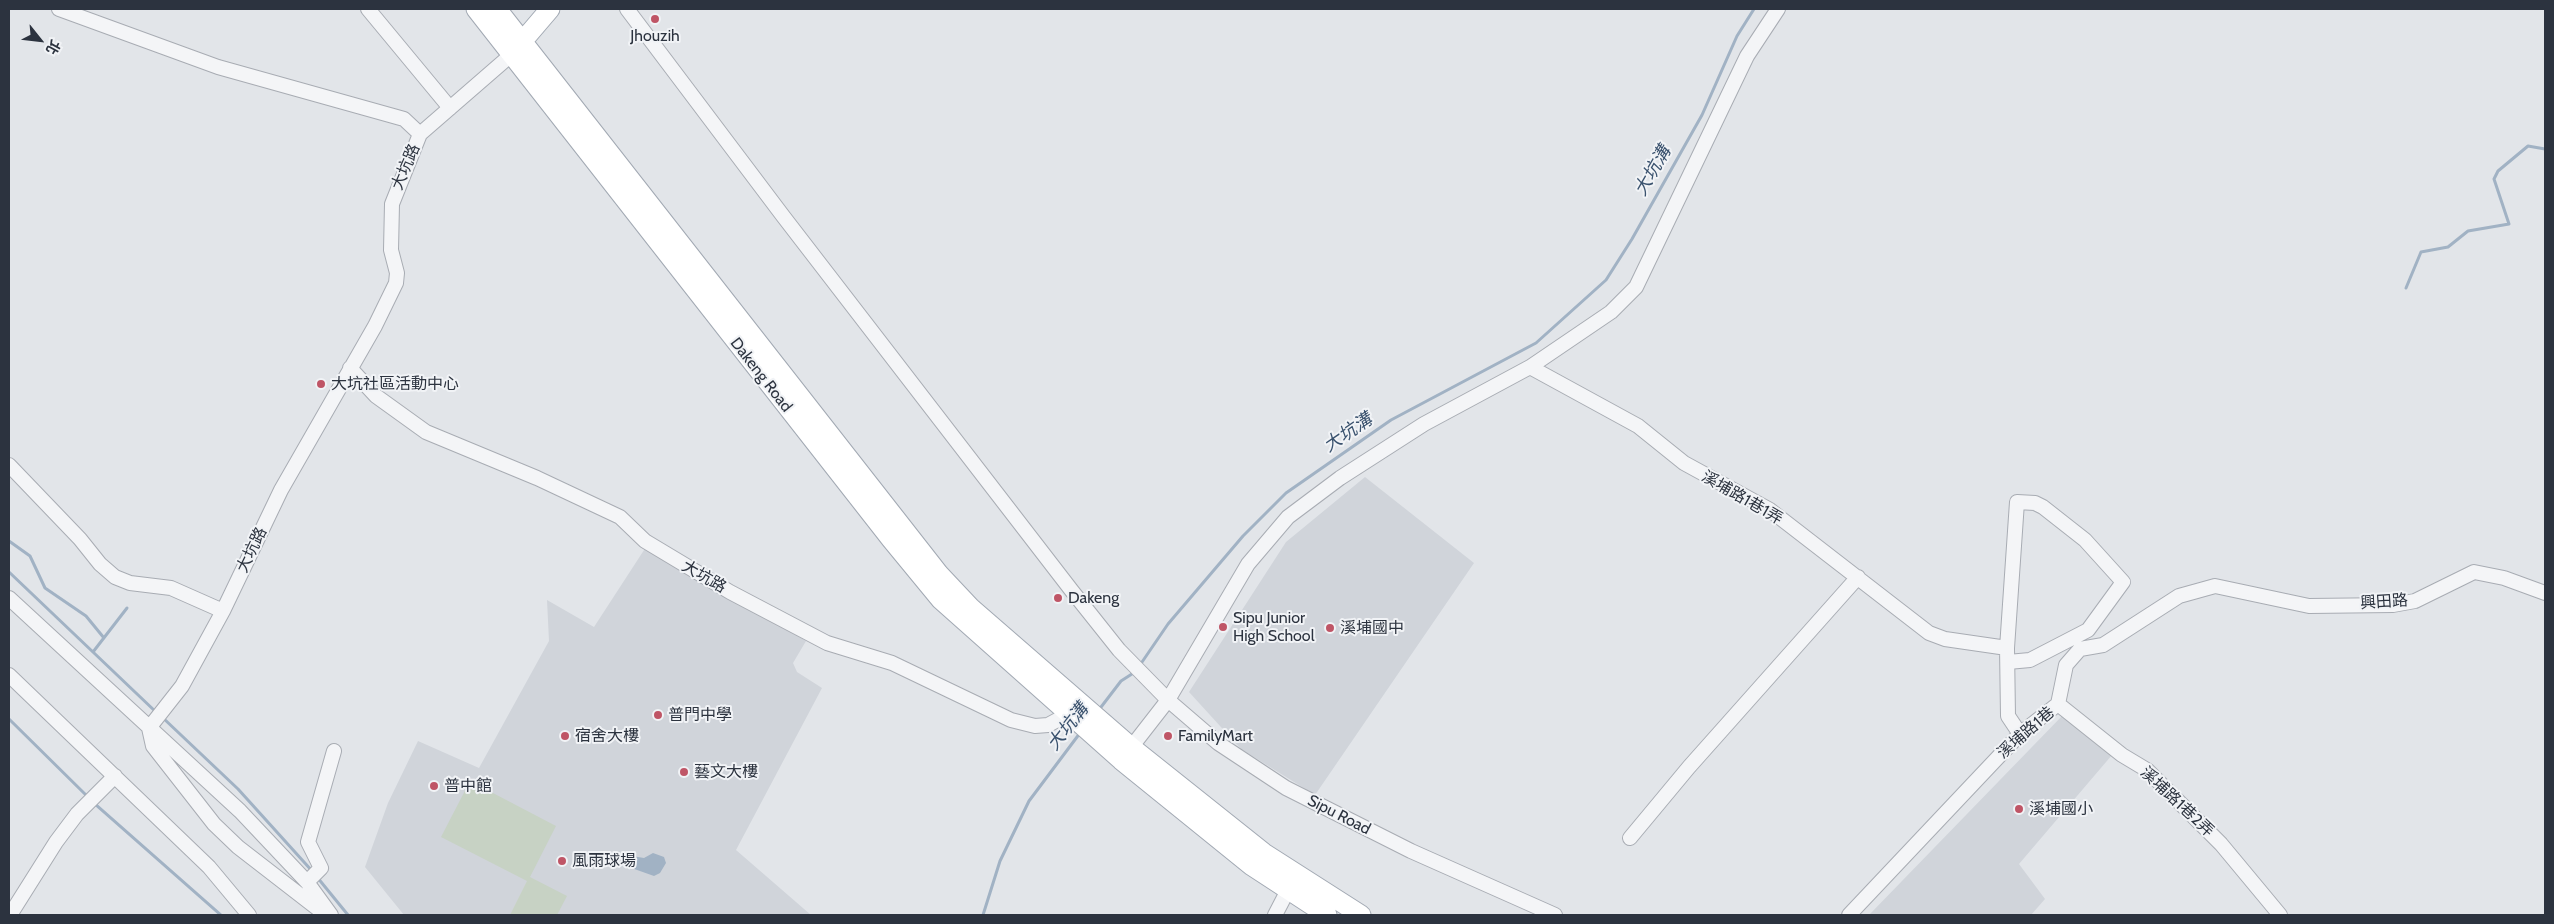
<!DOCTYPE html>
<meta charset="utf-8">
<style>
body{margin:0}
#map{position:relative;width:2554px;height:924px;overflow:hidden;background:#e2e5e9;font-family:Cabin,"Noto Sans TC",sans-serif}
canvas{display:block}
.frame{position:absolute;inset:0;border:10px solid #2c333f;pointer-events:none}
.north{position:absolute;left:15px;top:15px;width:50px;height:50px;-webkit-text-stroke:4px #f1f3f6;paint-order:stroke;rotate:119deg;font-size:14px;font-weight:700;line-height:20px;text-align:center;color:#2c333f}
.north::after{content:'';display:block;margin:auto;width:18px;height:22px;background:#2c333f;clip-path:polygon(50% 0,100% 100%,50% 72%,0 100%)}
</style>
<div id="map">
<canvas width="2554" height="924"></canvas>
<div class="frame"></div>
<div class="north">北</div>
</div>
<script>
const c = document.querySelector('canvas').getContext('2d');
c.lineJoin = 'round';
function paint(path, color) { c.fillStyle = color; c.fill(path, 'evenodd'); }
const toPath = rows => new Path2D(rows.map(r => 'M' + r).join(''));
function strokePath(path, color, width, dash) { c.strokeStyle = color; c.lineWidth = width; c.lineCap = dash ? 'butt' : 'round'; c.setLineDash(dash || []); c.stroke(path); }
function write(font, color, halo, rows, align = 'center') {
  c.font = font + ' Cabin,"Noto Sans TC",sans-serif'; c.lineWidth = 4; c.setLineDash([]); c.textBaseline = 'middle'; c.strokeStyle = halo; c.fillStyle = color; for (const [text, x, y, turn = 0] of rows) {
    c.save(); c.translate(x, y); c.rotate((+turn || 0) * Math.PI / 180); c.textAlign = isNaN(turn) ? turn : align; if (halo) c.strokeText(text, 0, 0); c.fillText(text, 0, 0); c.restore();
  }
}
paint(toPath([
 [1365,477,1474,563,1315,795,1241,749,1189,692,1286,542],
 [646,547,806,641,793,663,797,672,822,688,736,850,811,915,404,915,365,867,388,803,418,741,479,768,549,641,547,600,594,627],
 [2063,715,2112,755,2019,864,2045,899,2031,915,1869,915]
]), '#d0d4da');
paint(toPath([
 [470,781,556,826,530,877,567,896,557,915,510,915,527,881,441,837]
]), '#c7d2c4');
paint(toPath([
 [653,853,664,857,666,863,660,873,654,876,623,865,622,861,626,855,644,858]
]), '#a1b2c4');
strokePath(toPath([
 [2406,288,2421,252,2448,247,2468,231,2509,224,2494,179,2498,171,2528,146,2545,149],
 [9,541,30,556,45,588,86,616,104,638],
 [9,572,157,713],
 [93,652,127,608],
 [1140,665,1168,624,1243,536,1286,493,1391,420,1536,343,1606,280,1632,239,1702,115,1737,36,1754,9],
 [1098,711,1121,681,1135,672],
 [162,717,238,789,313,872],
 [9,719,88,797],
 [94,803,221,915],
 [317,877,348,915],
 [983,915,1000,861,1029,801,1080,733]
]), '#a1b2c4', 3);
const minor = toPath([
 [59,9,218,67,404,119,420,134],
 [368,9,450,108],
 [627,9,783,216,1072,591,1119,650,1168,700,1218,743,1286,788,1411,851,1555,915],
 [1530,367,1638,426,1684,463,1770,510,1929,633,1945,639,2007,648],
 [350,368,376,396,426,432,537,478,620,517,645,541,730,592,827,643,892,663,1011,720,1035,726,1048,725,1061,718,1071,704],
 [9,465,80,539,100,564,115,577,130,583,171,588,223,611],
 [9,598,240,811,307,882,331,915],
 [2008,662,2030,660,2088,630,2123,582,2085,540,2043,507,2035,503,2017,502,2007,648,2008,716,2020,734],
 [9,675,209,867,249,915],
 [2058,704,2122,755,2147,770,2221,844,2280,915],
 [149,728,182,686,223,611,281,490,375,326,396,283,397,273,391,250,392,204,420,134,511,55],
 [149,728,153,746,214,824,238,847,322,912],
 [1126,754,1168,700,1248,564,1288,517,1340,478,1424,424,1530,367,1611,312,1636,287,1747,56,1778,9],
 [1630,838,1689,767,1858,577],
 [307,882,321,868,308,842,334,751],
 [10,915,56,842,77,814,115,776],
 [1275,915,1288,890],
 [1849,915,2020,734,2058,704,2066,665,2080,649,2103,645,2179,596,2215,586,2309,606,2393,605,2415,601,2474,572,2504,578,2545,593]
]);
const major = toPath([
 [476,9,890,538,941,600,1121,760,1252,866,1327,915],
 [497,9,939,574,971,608,1131,747,1264,853,1361,915],
 [515,50,550,9]
]);
strokePath(minor, '#a8acb3', 16);
strokePath(major, '#a2a9b3', 21);
strokePath(minor, '#f4f5f7', 14);
strokePath(major, '#fff', 19);
for (const [x, y, r, color] of [
 [655,19,5,"#bf5566"],
 [321,384,5,"#bf5566"],
 [1058,598,5,"#bf5566"],
 [1223,627,5,"#bf5566"],
 [1330,628,5,"#bf5566"],
 [658,715,5,"#bf5566"],
 [565,736,5,"#bf5566"],
 [1168,736,5,"#bf5566"],
 [684,772,5,"#bf5566"],
 [434,786,5,"#bf5566"],
 [2019,809,5,"#bf5566"],
 [562,861,5,"#bf5566"]
]) { const dot = new Path2D(); dot.arc(x, y, r, 0, 2 * Math.PI); c.fillStyle = color; c.fill(dot); strokePath(dot, '#f1f3f6', 2); }
write('16px', '#2c333f', '#f1f3f6', [
 ["Jhouzih",655,36,"center"],
 ["大坑社區活動中心",331,384],
 ["Dakeng",1068,598],
 ["Sipu Junior",1233,618],
 ["High School",1233,636],
 ["溪埔國中",1340,628],
 ["普門中學",668,715],
 ["宿舍大樓",575,736],
 ["FamilyMart",1178,736],
 ["藝文大樓",694,772],
 ["普中館",444,786],
 ["溪埔國小",2029,809],
 ["風雨球場",572,861]
], 'left');
write('16px', '#2c333f', '#f1f3f6', [
 ["大坑路",406,167,-67],
 ["Dakeng Road",761,375,52],
 ["溪埔路1巷1弄",1742,498,30],
 ["大坑路",252,550,-64],
 ["大坑路",704,577,30],
 ["興田路",2384,602,-4],
 ["溪埔路1巷",2026,733,-41],
 ["溪埔路1巷2弄",2177,802,43],
 ["Sipu Road",1339,815,27]
]);
write('italic 18px', '#3a526e', '#f1f3f6', [
 ["大坑溝",1653,171,-60],
 ["大坑溝",1348,433,-34],
 ["大坑溝",1068,727,-52]
]);
</script>
